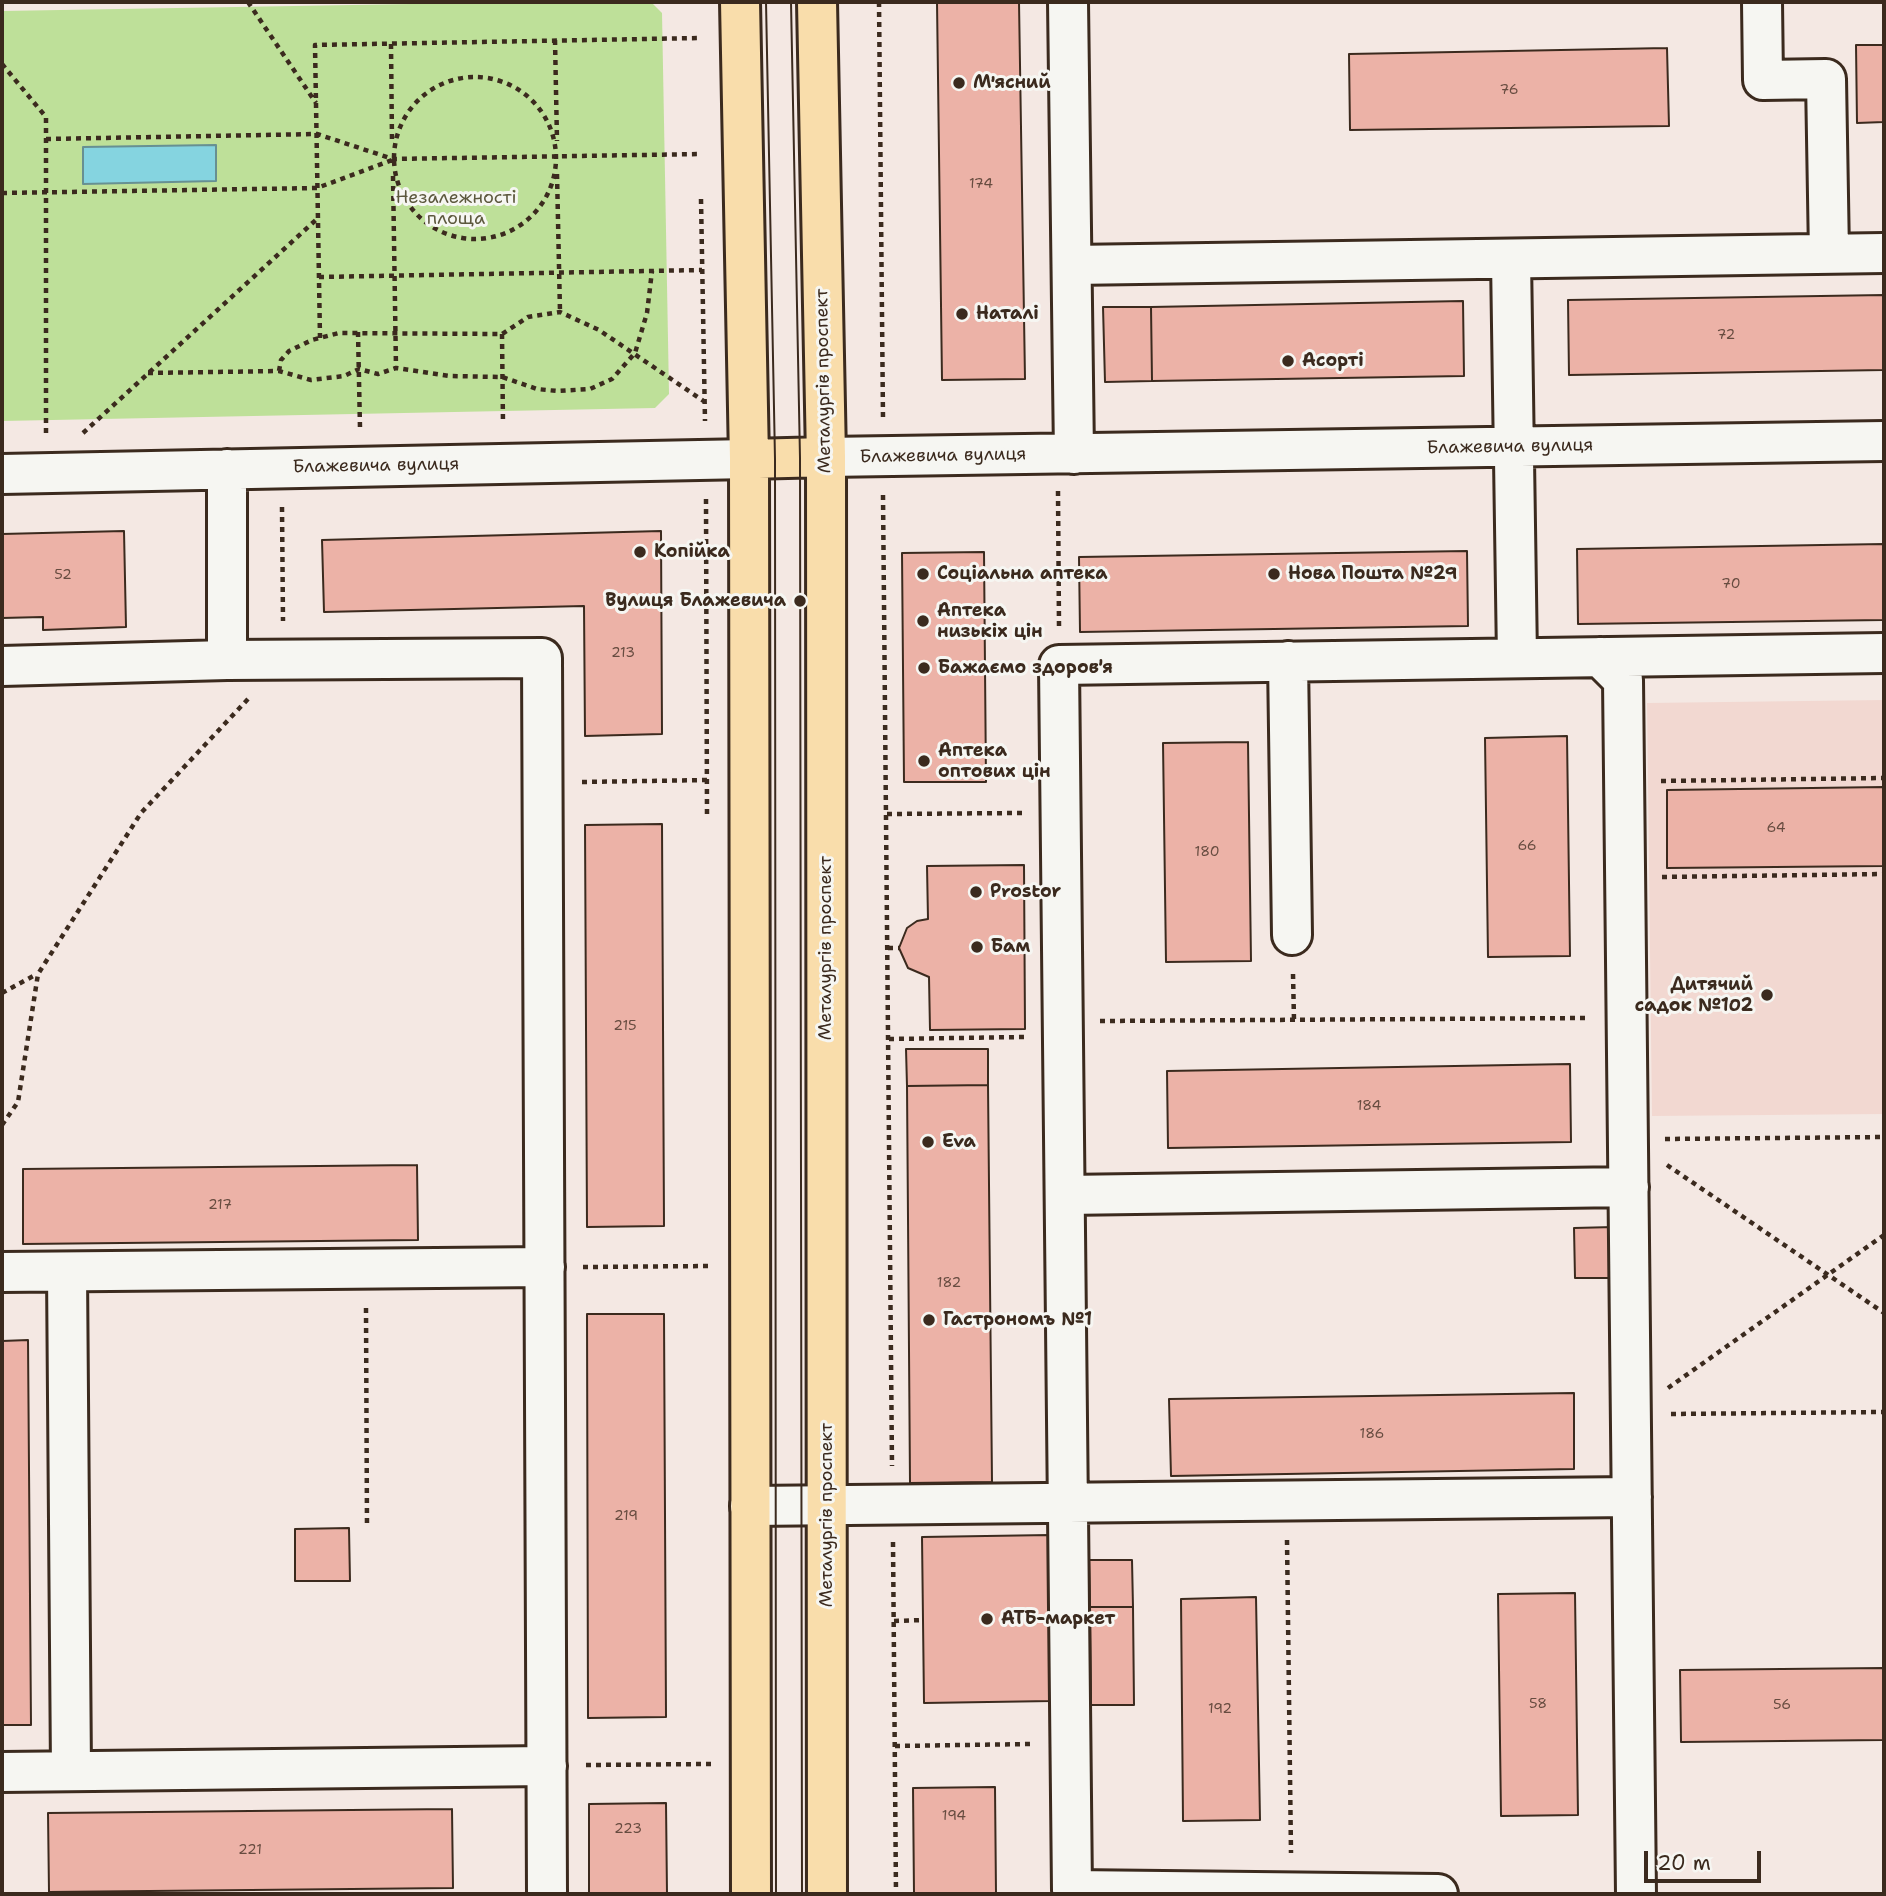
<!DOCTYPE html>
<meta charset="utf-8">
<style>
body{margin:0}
#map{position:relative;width:1886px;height:1896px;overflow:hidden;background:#f4e8e3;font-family:"Shantell Sans",sans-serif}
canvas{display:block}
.frame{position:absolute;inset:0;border:4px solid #3b2a1e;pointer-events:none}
.scale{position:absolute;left:1644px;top:1851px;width:117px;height:32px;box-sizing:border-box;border:4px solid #3b2a1e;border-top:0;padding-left:9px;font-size:21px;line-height:24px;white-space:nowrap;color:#3b2a1e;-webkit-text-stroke:5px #f6f6f2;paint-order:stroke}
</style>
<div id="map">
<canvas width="1886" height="1896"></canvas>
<div class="frame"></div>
<div class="scale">20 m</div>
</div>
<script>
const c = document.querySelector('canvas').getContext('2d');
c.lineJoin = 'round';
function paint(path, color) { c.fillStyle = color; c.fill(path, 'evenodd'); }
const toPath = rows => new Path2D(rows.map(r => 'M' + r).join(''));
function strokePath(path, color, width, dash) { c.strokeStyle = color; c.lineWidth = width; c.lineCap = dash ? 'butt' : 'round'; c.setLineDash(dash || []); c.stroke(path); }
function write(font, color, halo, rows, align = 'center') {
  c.font = font + ' "Shantell Sans",sans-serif'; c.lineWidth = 6; c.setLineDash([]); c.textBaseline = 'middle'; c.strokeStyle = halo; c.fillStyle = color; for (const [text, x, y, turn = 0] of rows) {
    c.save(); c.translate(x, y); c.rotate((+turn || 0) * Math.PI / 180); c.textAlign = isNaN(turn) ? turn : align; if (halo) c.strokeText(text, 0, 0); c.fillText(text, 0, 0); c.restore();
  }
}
paint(toPath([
 [1884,700,1884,1114,1652,1116,1647,703]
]), '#f2d8d1');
paint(toPath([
 [528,2,651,2,662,13,669,394,655,408,2,421,2,11]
]), '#bee099');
const water = toPath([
 [216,145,216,181,83,184,83,147,216,145]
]);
paint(water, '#85d4e0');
strokePath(water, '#679092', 2);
const building = toPath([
 [937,2,1019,2,1025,379,942,380,937,2],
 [1856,45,1884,45,1884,122,1857,123,1856,45],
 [1667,48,1669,126,1350,130,1349,54,1667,48],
 [1884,295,1884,370,1569,375,1568,300,1884,295],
 [1463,301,1464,376,1152,381,1151,307,1463,301],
 [1103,307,1151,307,1152,381,1105,382,1103,307],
 [124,531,126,627,43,630,43,617,2,618,2,534,124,531],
 [661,531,662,734,585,736,584,606,324,612,322,540,661,531],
 [1884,544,1884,620,1578,624,1577,549,1884,544],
 [1467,551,1468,626,1080,632,1079,557,1467,551],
 [984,552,986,782,904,782,902,553,984,552],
 [1567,736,1570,956,1488,957,1485,738,1567,736],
 [1248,742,1251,961,1166,962,1163,743,1248,742],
 [1884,787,1884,866,1667,868,1667,790,1884,787],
 [662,824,664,1226,587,1227,585,825,662,824],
 [1024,865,1025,1029,930,1030,929,977,908,968,899,948,907,928,917,921,928,919,927,866,1024,865],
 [906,1049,988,1049,988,1085,907,1086,906,1049],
 [1570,1064,1571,1142,1168,1148,1167,1071,1570,1064],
 [988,1085,992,1482,910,1483,907,1086,988,1085],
 [417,1165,418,1240,23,1244,23,1169,417,1165],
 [1614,1227,1615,1278,1575,1278,1574,1228,1614,1227],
 [587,1314,664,1314,666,1717,588,1718,587,1314],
 [28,1340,31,1725,2,1725,2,1341,28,1340],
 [1574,1393,1574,1469,1171,1476,1169,1399,1574,1393],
 [349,1528,350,1581,295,1581,295,1529,349,1528],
 [1050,1535,1052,1701,924,1703,922,1537,1050,1535],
 [1089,1560,1132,1560,1133,1607,1090,1607,1089,1560],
 [1575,1593,1578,1815,1501,1816,1498,1594,1575,1593],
 [1256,1597,1260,1820,1183,1821,1181,1599,1256,1597],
 [1090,1607,1133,1607,1134,1705,1091,1705,1090,1607],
 [1884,1668,1884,1740,1681,1742,1680,1670,1884,1668],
 [995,1787,996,1894,914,1894,913,1788,995,1787],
 [666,1803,667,1894,589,1894,589,1804,666,1803],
 [452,1809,453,1888,49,1892,48,1813,452,1809]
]);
paint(building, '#ecb2a7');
strokePath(building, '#3b2a1e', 2);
const minor = toPath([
 [1068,2,1074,454],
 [1762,2,1763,80,1826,79,1829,254],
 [1511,259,1517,658],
 [1072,265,1884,253],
 [826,457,1884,441],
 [227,469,227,660],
 [2,474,749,459],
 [1600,657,1623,680,1636,1894],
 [1288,661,1292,935],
 [2,666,227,660,542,658,547,1894],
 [1065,1195,1629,1187],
 [2,1272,545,1267],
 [67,1272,71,1771],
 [750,1506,1632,1497],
 [2,1772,547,1766],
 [1438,1894,1072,1890,1059,665,1884,653]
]);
const major = toPath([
 [740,2,749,459,751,1894],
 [817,2,826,457,827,1894],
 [749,459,826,457]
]);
strokePath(minor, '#3b2a1e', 44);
strokePath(major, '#3b2a1e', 44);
strokePath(toPath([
 [248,2,316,103],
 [879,2,883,419],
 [555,40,557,141],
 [391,44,392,143],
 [2,64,46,117,46,435],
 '394 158a81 81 0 1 1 162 0a81 81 0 1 1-162 0Z',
 [46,139,317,134,393,159,701,154],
 [557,174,560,312],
 [393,176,396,368],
 [2,193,317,188,392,160],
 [701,199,705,421],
 [319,277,702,270],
 [358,332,360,428],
 [502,334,503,424],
 [320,338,315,45,699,38],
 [279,371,281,360,289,351,312,340,339,333,502,334,528,317,560,312,599,330,705,402],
 [148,373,279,371,311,380,344,376,359,369,378,374,396,368,449,376,502,377,537,389,557,391,590,389,612,379,635,353,647,313,652,271],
 [83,433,318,218],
 [1058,491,1059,626],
 [883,495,892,1466],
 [706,499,707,819],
 [282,507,283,621],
 [1661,781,1884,778],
 [582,782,707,780],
 [887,814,1022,813],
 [1662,877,1884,874],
 [888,948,899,948],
 [1293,974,1294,1020],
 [2,993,37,974],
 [1100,1021,1588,1018],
 [889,1039,1024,1037],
 [2,1125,18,1102,38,974,141,813,248,699],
 [1665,1139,1884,1137],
 [1667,1165,1884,1313],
 [583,1267,709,1266],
 [366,1308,367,1528],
 [1668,1388,1884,1235],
 [1671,1414,1884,1412],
 [1287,1540,1291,1853],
 [893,1542,896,1894],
 [894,1621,923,1620],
 [895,1746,1031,1744],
 [586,1765,711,1764]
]), '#3b2a1e', 4.5, [5, 5]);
strokePath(minor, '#f6f6f2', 38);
strokePath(major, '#f9ddab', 38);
strokePath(toPath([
 [766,2,775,459,776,1894],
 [791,2,800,458,802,1894]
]), '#3b2a1e', 2);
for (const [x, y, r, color] of [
 [959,83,7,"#3b2a1e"],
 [962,314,7,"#3b2a1e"],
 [1288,361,7,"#3b2a1e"],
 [640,552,7,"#3b2a1e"],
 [923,574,7,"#3b2a1e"],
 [1274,574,7,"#3b2a1e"],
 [800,601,7,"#3b2a1e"],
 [923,621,7,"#3b2a1e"],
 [924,668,7,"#3b2a1e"],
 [924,761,7,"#3b2a1e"],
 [976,892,7,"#3b2a1e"],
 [977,947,7,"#3b2a1e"],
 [1767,995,7,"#3b2a1e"],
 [928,1142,7,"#3b2a1e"],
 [929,1320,7,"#3b2a1e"],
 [987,1619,7,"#3b2a1e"]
]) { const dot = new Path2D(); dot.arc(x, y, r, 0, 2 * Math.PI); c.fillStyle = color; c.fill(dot); strokePath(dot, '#f6f6f2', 2.5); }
write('14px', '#674c40', null, [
 ["76",1509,90],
 ["174",981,184],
 ["72",1726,335],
 ["52",63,575],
 ["70",1731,584],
 ["213",623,653],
 ["64",1776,828],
 ["66",1527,846],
 ["180",1207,852],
 ["215",625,1026],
 ["184",1369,1106],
 ["217",220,1205],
 ["182",949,1283],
 ["186",1372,1434],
 ["219",626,1516],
 ["58",1538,1704],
 ["56",1782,1705],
 ["192",1220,1709],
 ["194",954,1816],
 ["223",628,1829],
 ["221",250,1850]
]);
write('bold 18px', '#3b2a1e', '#f6f6f2', [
 ["М'ясний",973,83],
 ["Наталі",976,314],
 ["Асорті",1302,361],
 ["Копійка",654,552],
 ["Соціальна аптека",937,574],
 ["Нова Пошта №29",1288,574],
 ["Вулиця Блажевича",786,601,"right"],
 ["Аптека",937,611],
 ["низькіх цін",937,632],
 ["Бажаємо здоров'я",938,668],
 ["Аптека",938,751],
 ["оптових цін",938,772],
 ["Prostor",990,892],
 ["Бам",991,947],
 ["Дитячий",1753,985,"right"],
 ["садок №102",1753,1006,"right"],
 ["Eva",942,1142],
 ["Гастрономъ №1",943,1320],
 ["АТБ-маркет",1001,1619]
], 'left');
write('18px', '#5c583d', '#f6f6f2', [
 ["Незалежності",456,198],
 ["площа",456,219]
]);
write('18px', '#3b2a1e', '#f6f6f2', [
 ["Металургів проспект",824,381,-91],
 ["Блажевича вулиця",1510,447,-1],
 ["Блажевича вулиця",943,456,-1],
 ["Блажевича вулиця",376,466,-1],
 ["Металургів проспект",826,948,-90],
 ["Металургів проспект",827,1515,-90]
]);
</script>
